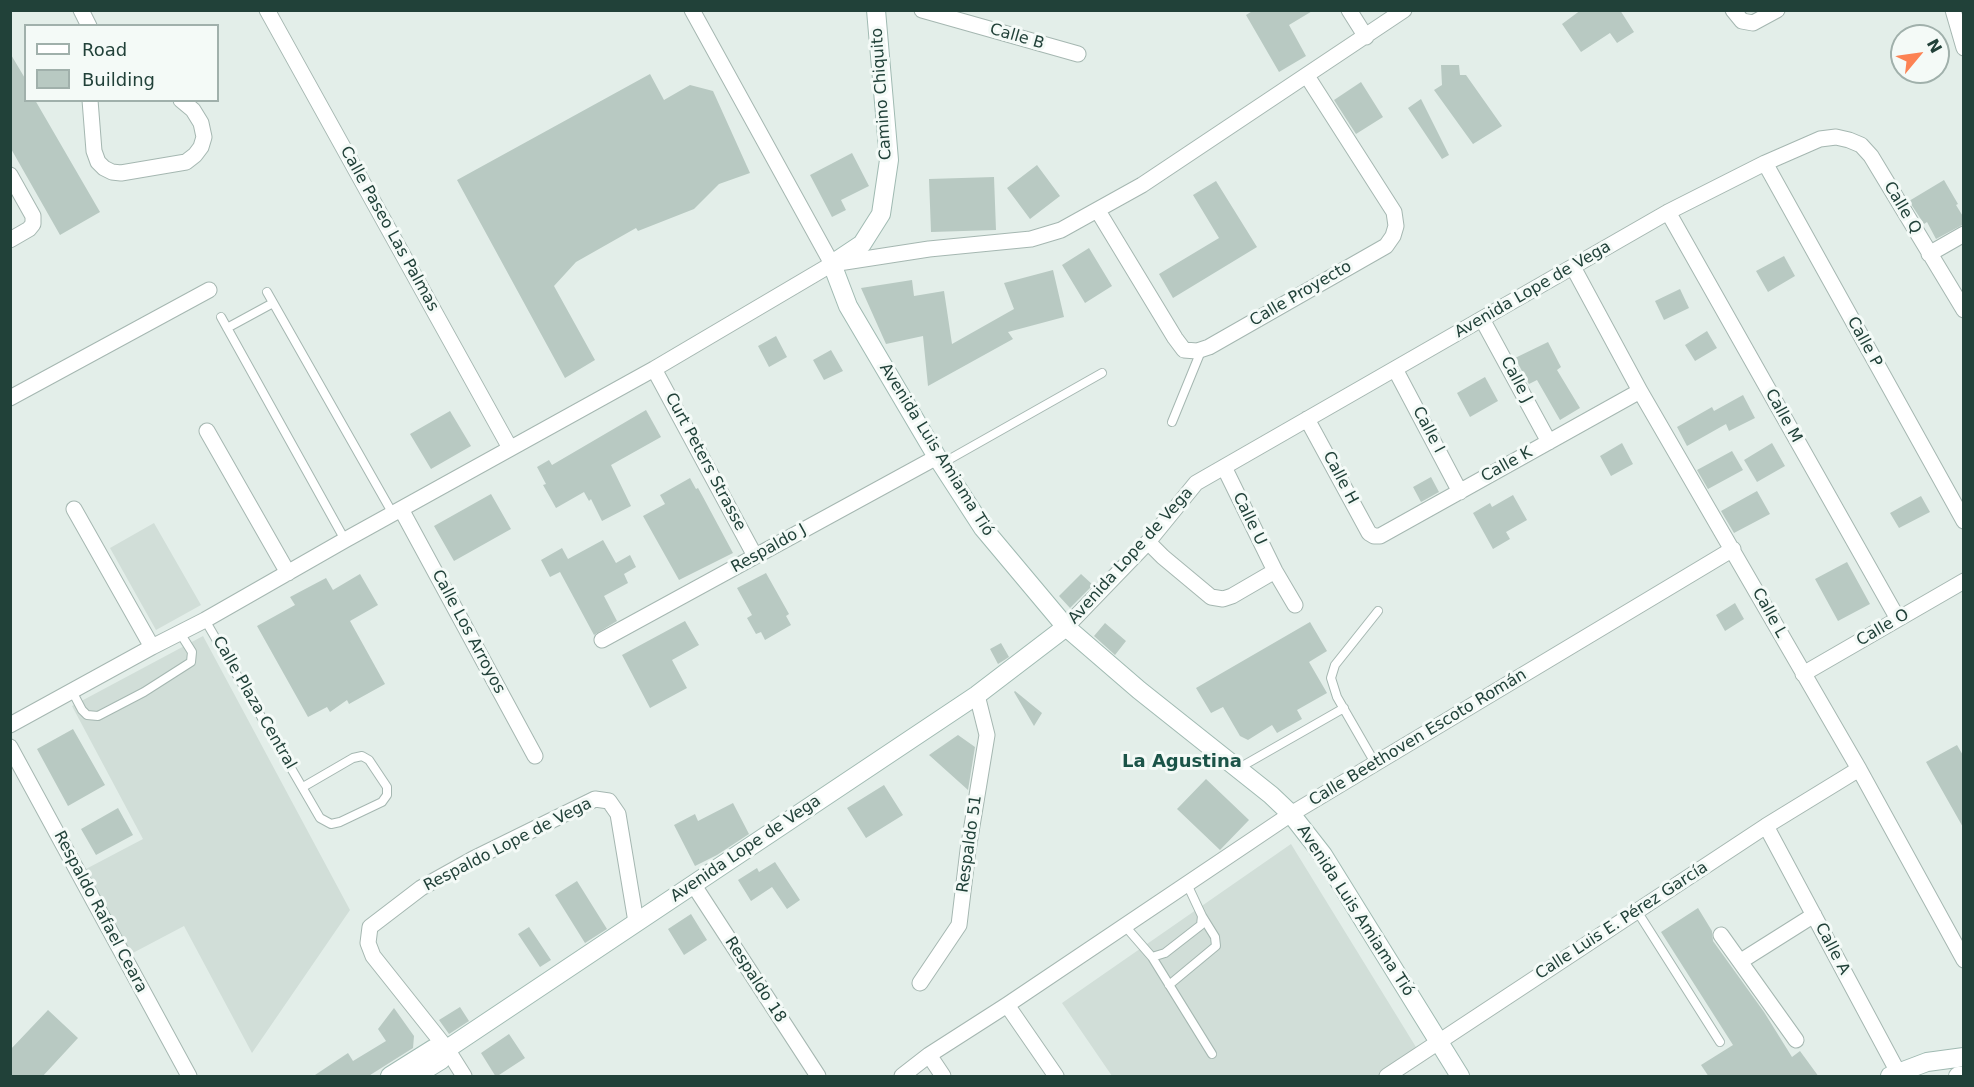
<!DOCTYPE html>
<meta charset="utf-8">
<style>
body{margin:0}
#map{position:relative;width:1974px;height:1087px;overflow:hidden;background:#e3eee9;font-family:"DejaVu Sans",sans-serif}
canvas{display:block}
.frame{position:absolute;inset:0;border:12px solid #214139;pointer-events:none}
.legend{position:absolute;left:24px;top:24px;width:195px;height:78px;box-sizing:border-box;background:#f4faf7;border:2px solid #a0b0ab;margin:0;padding:8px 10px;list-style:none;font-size:18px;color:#214139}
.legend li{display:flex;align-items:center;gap:12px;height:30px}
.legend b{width:30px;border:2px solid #a0b0ab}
.north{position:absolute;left:1890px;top:24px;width:60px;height:60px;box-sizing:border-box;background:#f4faf7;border:2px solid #a0b0ab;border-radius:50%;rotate:61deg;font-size:16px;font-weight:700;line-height:24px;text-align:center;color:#214139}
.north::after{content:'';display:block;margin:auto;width:21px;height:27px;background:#fc8253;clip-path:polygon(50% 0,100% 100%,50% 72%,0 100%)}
</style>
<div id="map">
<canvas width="1974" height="1087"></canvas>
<div class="frame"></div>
<ul class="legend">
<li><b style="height:8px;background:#fff"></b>Road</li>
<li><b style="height:16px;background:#b8c9c2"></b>Building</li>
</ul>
<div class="north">N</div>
</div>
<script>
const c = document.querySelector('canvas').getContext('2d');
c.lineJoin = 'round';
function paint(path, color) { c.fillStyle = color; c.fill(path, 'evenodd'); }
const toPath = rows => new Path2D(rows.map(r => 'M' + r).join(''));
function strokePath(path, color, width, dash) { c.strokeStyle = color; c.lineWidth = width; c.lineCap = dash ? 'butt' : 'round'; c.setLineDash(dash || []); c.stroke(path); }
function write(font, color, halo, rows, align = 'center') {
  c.font = font + ' "DejaVu Sans",sans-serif'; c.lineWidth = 6; c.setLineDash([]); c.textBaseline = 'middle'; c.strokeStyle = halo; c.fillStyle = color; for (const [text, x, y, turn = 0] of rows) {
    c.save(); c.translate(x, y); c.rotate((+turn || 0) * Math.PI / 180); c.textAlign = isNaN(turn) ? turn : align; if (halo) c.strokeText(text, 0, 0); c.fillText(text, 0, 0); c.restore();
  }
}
paint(toPath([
 [154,523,201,605,156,630,110,548],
 [203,636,350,910,252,1053,184,926,129,955,84,870,143,839,72,706],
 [1291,844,1419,1052,1383,1076,1112,1076,1062,1003]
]), '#d1ded8');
paint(toPath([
 [1254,10,1314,10,1289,25,1306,56,1279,72,1246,15],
 [1581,10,1620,10,1634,32,1617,43,1610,33,1581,52,1562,24],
 [10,53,26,80,26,100,35,100,100,212,60,235,10,147],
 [1441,65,1459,65,1460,75,1466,75,1502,126,1473,144,1434,90,1442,85],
 [650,74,664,100,690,85,713,91,750,173,719,184,694,209,638,231,636,228,576,262,554,286,595,360,565,378,457,180],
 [1361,82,1383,117,1356,134,1334,100],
 [1421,99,1449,155,1442,159,1408,108],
 [852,153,869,186,841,200,846,210,832,217,810,175],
 [1037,165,1060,196,1030,219,1007,188],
 [994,177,996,230,931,232,929,179],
 [1944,180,1958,204,1956,205,1964,218,1964,224,1936,239,1927,222,1924,224,1909,201],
 [1216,181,1257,247,1173,298,1159,274,1219,238,1193,195],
 [1089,248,1112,286,1085,303,1062,265],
 [1784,256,1795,276,1768,292,1756,271],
 [1053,270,1064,317,1008,332,1013,339,928,386,923,336,886,344,861,288,912,280,914,296,944,291,952,344,1014,309,1004,283],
 [1680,289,1689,308,1664,320,1655,301],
 [1707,331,1717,348,1695,361,1685,345],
 [776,336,787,357,769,367,758,346],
 [1548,342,1561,367,1557,370,1580,408,1560,420,1537,380,1529,384,1515,358],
 [831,350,843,371,824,380,813,360],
 [1485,377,1498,401,1470,417,1457,393],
 [1743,395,1755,418,1729,431,1726,424,1687,446,1677,427,1712,407,1714,411],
 [646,410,661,437,611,465,631,506,602,521,591,499,589,501,584,492,556,508,543,485,546,484,537,467,549,460,552,465],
 [450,411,471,446,431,469,410,434],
 [1622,443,1633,464,1611,476,1600,456],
 [1772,443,1785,466,1757,482,1744,460],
 [1732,451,1743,470,1708,489,1697,470],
 [1431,477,1439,492,1421,502,1413,487],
 [690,478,696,489,698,488,703,497,733,553,679,580,643,516,665,504,660,495],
 [1757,491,1770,514,1734,533,1721,511],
 [491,494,511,529,454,561,434,526],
 [1513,495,1527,520,1506,532,1510,539,1493,549,1473,513,1490,503,1492,507],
 [1921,496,1930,512,1899,528,1890,513],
 [603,540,616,563,630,555,636,567,624,574,628,583,604,596,617,621,594,635,560,572,550,577,541,560,562,548,568,559],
 [1847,562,1870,604,1838,621,1815,579],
 [766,573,789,614,786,616,791,625,765,640,761,632,756,634,747,618,752,615,737,588],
 [360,574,378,605,350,621,385,684,349,704,347,700,330,712,327,707,308,717,257,626,295,605,290,597,326,578,333,590],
 [1081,574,1093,585,1070,608,1059,596],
 [1735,603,1744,619,1725,631,1716,615],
 [685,621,699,645,672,660,687,688,650,708,622,655],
 [1310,622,1327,651,1309,662,1327,693,1297,710,1302,719,1277,733,1272,725,1248,740,1240,736,1223,707,1211,713,1196,688],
 [1105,623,1126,641,1115,655,1094,636],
 [1001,643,1009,657,998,664,990,649],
 [1015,691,1042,713,1034,726,1014,692],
 [73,729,105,785,68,806,37,749],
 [958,735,975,747,968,790,929,755],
 [1957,745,1964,757,1964,829,1926,762],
 [1206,779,1249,820,1220,850,1177,809],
 [884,785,903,815,866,838,847,808],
 [733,803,749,834,717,855,695,866,674,825,695,814,698,821],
 [118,808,133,835,96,855,81,829],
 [775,862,800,900,787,909,772,887,751,901,738,880,757,868,759,872],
 [577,881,607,929,585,943,555,895],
 [1698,908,1712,931,1713,941,1764,1012,1792,1057,1800,1051,1819,1077,1709,1077,1701,1065,1733,1045,1661,932],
 [691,914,707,940,684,955,668,929],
 [529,927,551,960,540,967,518,934],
 [460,1007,469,1021,449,1034,439,1020],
 [394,1008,414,1036,413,1048,367,1077,312,1077,348,1053,353,1061,386,1041,378,1029],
 [48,1010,78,1038,42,1077,10,1077,10,1050],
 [509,1034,525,1058,496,1077,481,1053]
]), '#b8c9c2');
const lane = toPath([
 [267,292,393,514],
 [221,317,345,540],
 [227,328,273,303],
 [1172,422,1201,351],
 [941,464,1102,373],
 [205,620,320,818,331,824,340,822,382,802,387,795,387,787,369,760,362,756,353,758,303,787],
 [72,691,82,710,87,715,98,716,144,692,191,662,192,652,180,633],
 [1375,763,1337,697,1331,678,1335,665,1378,611],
 [1239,768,1344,708],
 [1637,911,1720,1042],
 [1125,926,1152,957,1165,953,1201,925,1202,916,1187,884],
 [1152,957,1212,1054],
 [1169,985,1216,946,1215,937,1202,916]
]);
const street = toPath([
 [81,10,89,26],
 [267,10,510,448],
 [692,10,832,264],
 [922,10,1078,54],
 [1349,10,1366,37],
 [1733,10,1742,21,1753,23,1777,10],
 [1953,10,1964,48],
 [90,100,94,151,98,162,104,168,112,172,121,173,186,162,195,155,201,147,204,137,201,123,193,110,181,100],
 [1765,163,1964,521],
 [10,175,33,216,33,224,29,229,10,240],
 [1098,211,1175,338,1184,350,1197,351,1209,347,1386,246,1393,236,1396,226,1394,212,1307,76],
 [1668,212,1898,619],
 [1929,254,1964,234],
 [1573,267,1640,391,1859,769,1964,960],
 [1482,319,1549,442],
 [654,369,755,556],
 [1395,369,1460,492],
 [10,398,209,290],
 [1307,419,1369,533,1374,536,1380,536,1640,391],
 [207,431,288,573],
 [1224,467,1275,571,1295,605],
 [74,509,152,647],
 [401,509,535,756],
 [1148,542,1163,557,1211,597,1223,599,1232,596,1275,571],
 [1066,627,1148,542,1196,483,1668,212,1765,163,1820,139,1836,137,1849,140,1861,145,1871,156,1964,310],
 [602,640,937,457],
 [1803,674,1964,581],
 [10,725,152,647,205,620,345,540,654,369,832,264,929,249,1031,239,1061,230,1142,185,1404,10],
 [10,747,189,1076],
 [1766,826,1900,1076],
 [693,884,818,1076],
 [1721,935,1796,1040],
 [1741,961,1814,915],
 [920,983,959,925,968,850,987,735,977,695],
 [1007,1005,1056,1076],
 [929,1055,943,1076],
 [464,1076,447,1049,373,956,368,943,370,927,421,888,473,859,595,799,609,801,618,814,636,922],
 [902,1076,929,1055,1007,1005,1291,814,1733,549],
 [1387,1076,1766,826,1859,769]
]);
const secondary = toPath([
 [876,10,889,160,881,214,862,244,832,264,848,306,937,457,983,528,1066,627,1139,690,1271,795,1291,814,1323,855,1460,1076],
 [390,1076,433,1049,447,1049],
 [415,1076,441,1060,447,1049,977,695,1066,627],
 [1890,1076,1927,1062,1964,1057],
 [1958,1076,1964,1076]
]);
strokePath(lane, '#a5b7b1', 10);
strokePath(street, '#a5b7b1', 17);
strokePath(secondary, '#a0bab2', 20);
strokePath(lane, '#fff', 8);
strokePath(street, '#fff', 15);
strokePath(secondary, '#fff', 18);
write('16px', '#214139', '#f4faf7', [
 ["Calle B",1017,37,16],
 ["Camino Chiquito",882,94,-94],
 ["Calle Q",1902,208,59],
 ["Calle Paseo Las Palmas",389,229,61],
 ["Avenida Lope de Vega",1533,290,-30],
 ["Calle Proyecto",1301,294,-30],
 ["Calle P",1864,342,61],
 ["Calle J",1516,380,62],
 ["Calle M",1783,416,61],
 ["Calle I",1428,430,62],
 ["Avenida Luis Amiama Tió",936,450,58],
 ["Curt Peters Strasse",705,462,62],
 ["Calle K",1507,465,-29],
 ["Calle H",1340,478,62],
 ["Calle U",1249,519,64],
 ["Respaldo J",769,549,-29],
 ["Avenida Lope de Vega",1131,556,-48],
 ["Calle L",1769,613,61],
 ["Calle O",1883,628,-30],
 ["Calle Los Arroyos",468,632,62],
 ["Calle Plaza Central",254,703,60],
 ["Calle Beethoven Escoto Román",1418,738,-31],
 ["Respaldo 51",970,844,-82],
 ["Respaldo Lope de Vega",508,845,-27],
 ["Avenida Lope de Vega",746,849,-34],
 ["Avenida Luis Amiama Tió",1355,911,57],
 ["Respaldo Rafael Ceara",100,912,62],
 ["Calle Luis E. Pérez García",1622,921,-33],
 ["Calle A",1832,949,62],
 ["Respaldo 18",755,980,57]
]);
write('bold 18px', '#1b5448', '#f4faf7', [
 ["La Agustina",1182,762]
]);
</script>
